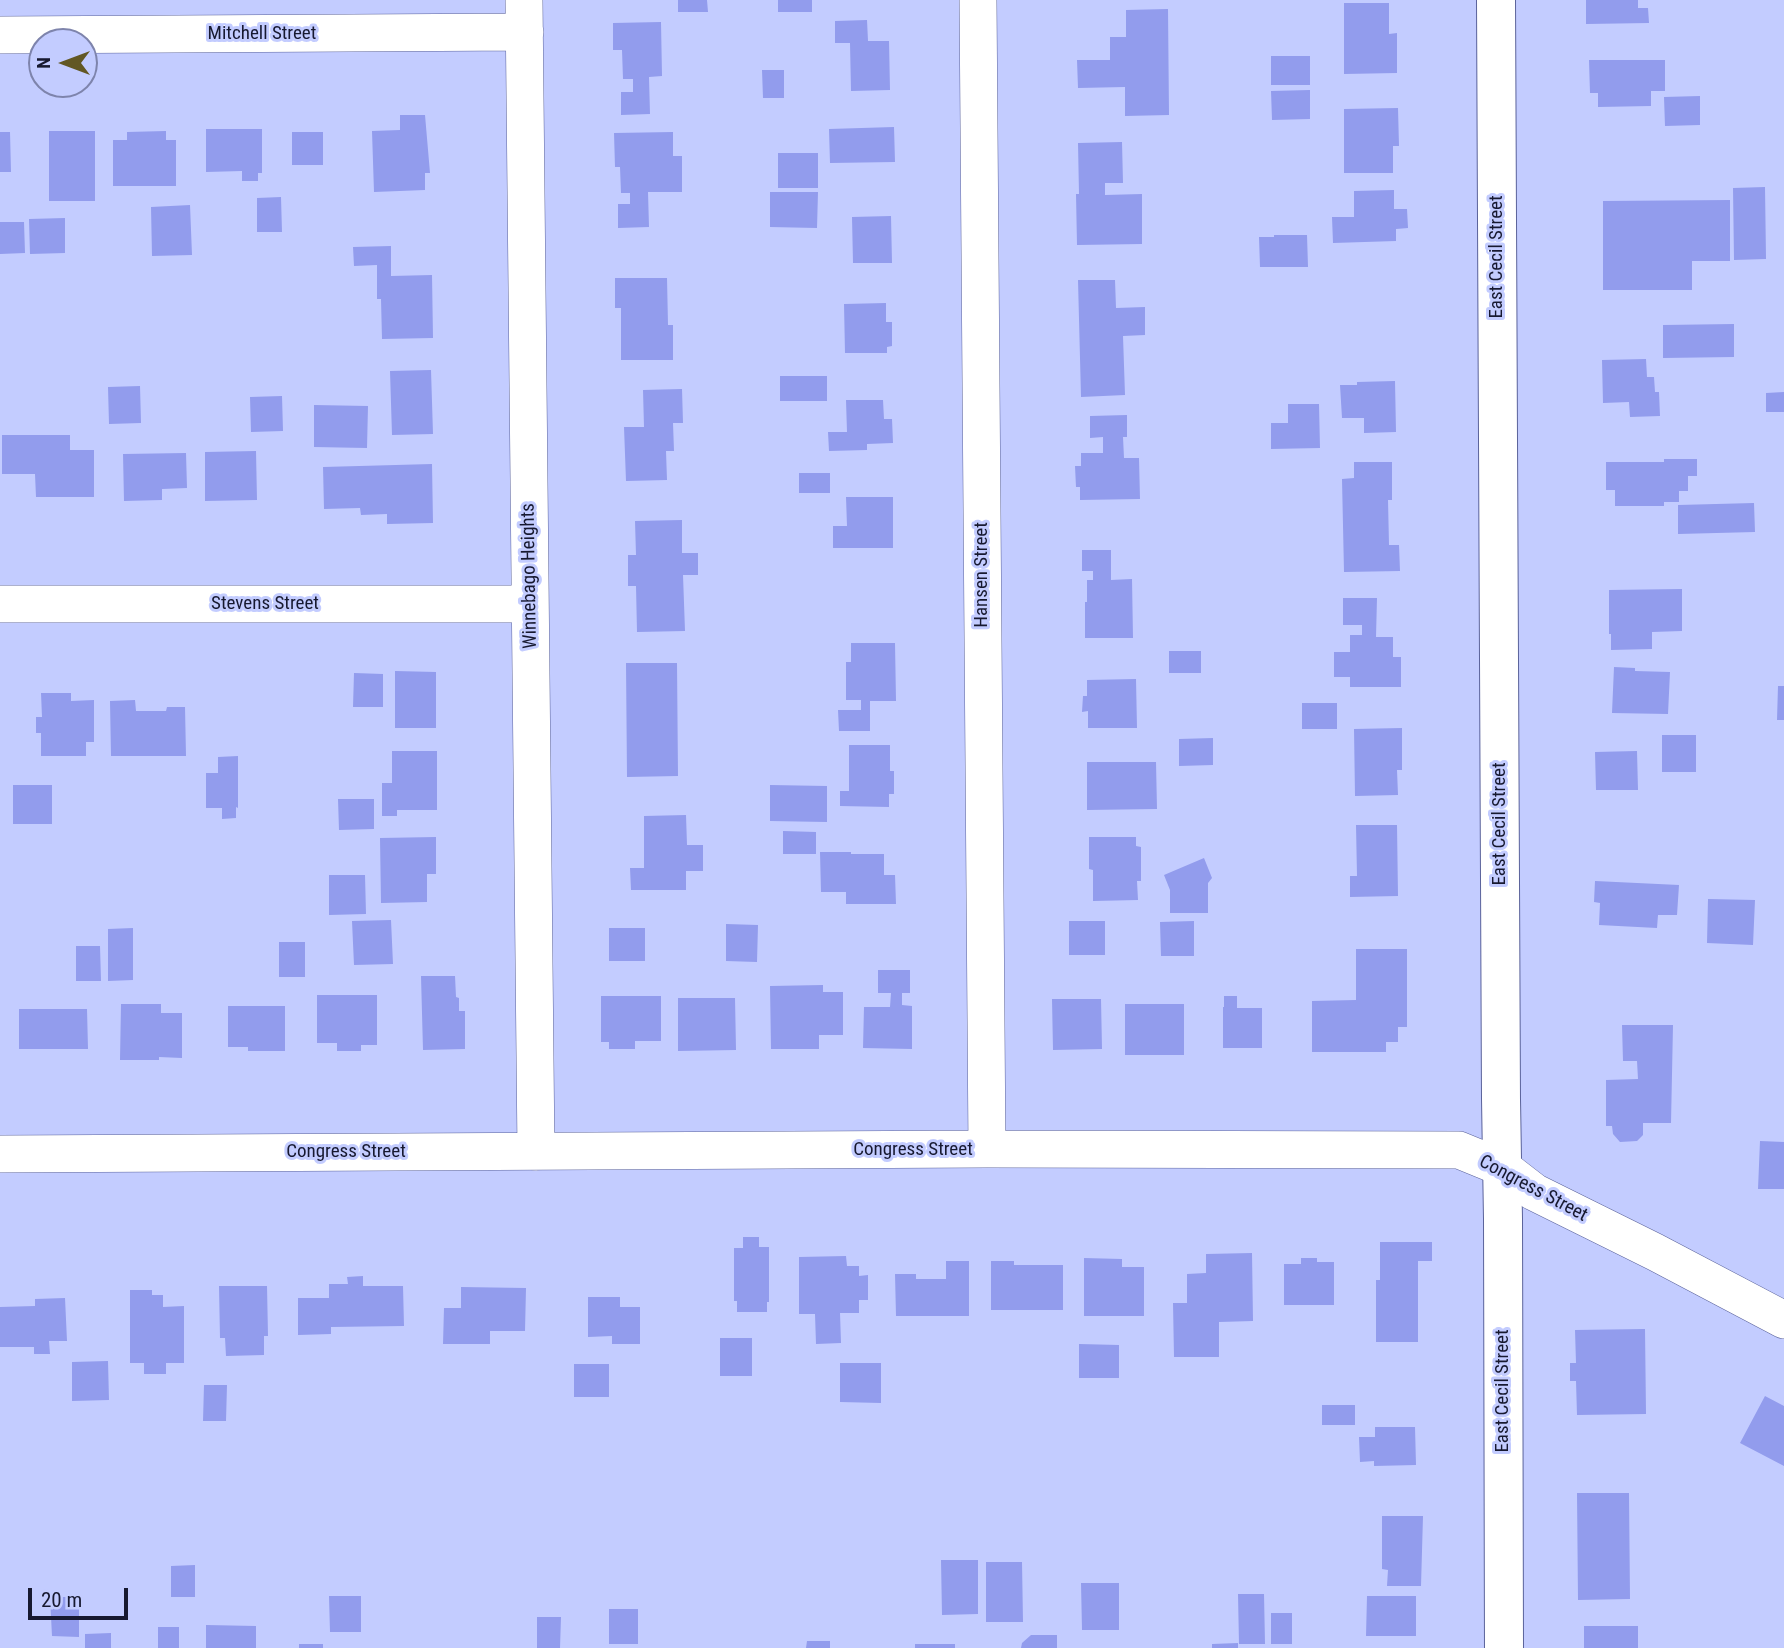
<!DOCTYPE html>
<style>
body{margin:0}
#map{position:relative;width:1784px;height:1648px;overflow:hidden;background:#c3ccff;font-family:"Roboto Condensed",sans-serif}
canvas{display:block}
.north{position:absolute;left:28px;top:28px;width:70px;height:70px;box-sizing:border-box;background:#c3ccff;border:2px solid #7e84ac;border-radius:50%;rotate:270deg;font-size:19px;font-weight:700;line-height:28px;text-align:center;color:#171930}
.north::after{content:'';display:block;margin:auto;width:24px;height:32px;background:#625724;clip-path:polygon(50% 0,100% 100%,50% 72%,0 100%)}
.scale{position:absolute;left:28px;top:1588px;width:100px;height:32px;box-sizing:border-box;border:4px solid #171930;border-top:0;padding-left:9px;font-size:21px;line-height:24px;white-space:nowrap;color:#171930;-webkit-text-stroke:5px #c3ccff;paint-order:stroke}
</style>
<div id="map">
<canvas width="1784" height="1648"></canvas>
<div class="north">N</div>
<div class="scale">20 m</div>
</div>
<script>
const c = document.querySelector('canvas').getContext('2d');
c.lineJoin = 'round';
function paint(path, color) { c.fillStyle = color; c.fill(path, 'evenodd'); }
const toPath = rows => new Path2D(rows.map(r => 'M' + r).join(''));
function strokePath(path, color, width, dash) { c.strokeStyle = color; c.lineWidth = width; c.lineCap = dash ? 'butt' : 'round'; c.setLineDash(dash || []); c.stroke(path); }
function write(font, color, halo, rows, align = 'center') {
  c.font = font + ' "Roboto Condensed",sans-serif'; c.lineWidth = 6; c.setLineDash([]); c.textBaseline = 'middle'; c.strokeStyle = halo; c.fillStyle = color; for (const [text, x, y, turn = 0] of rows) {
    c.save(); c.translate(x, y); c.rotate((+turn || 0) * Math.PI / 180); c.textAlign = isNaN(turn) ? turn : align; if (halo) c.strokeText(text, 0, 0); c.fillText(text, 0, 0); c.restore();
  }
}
paint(toPath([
 [678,0,707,0,708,12,678,12],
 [778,0,812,0,812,12,778,12],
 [1586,0,1638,0,1638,8,1648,8,1649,23,1586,24],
 [1344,3,1389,3,1389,34,1397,33,1397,73,1344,74],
 [1168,9,1169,115,1125,116,1125,87,1078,88,1077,60,1110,60,1110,37,1126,37,1126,10],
 [867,20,868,41,889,41,890,90,851,91,850,43,835,43,835,21],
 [661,22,662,76,649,77,650,114,621,115,621,92,633,92,633,79,623,79,622,50,613,50,613,23],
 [1271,56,1310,56,1310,85,1271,85],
 [1589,60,1665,60,1665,91,1651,91,1651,106,1598,107,1598,93,1590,93],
 [762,70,784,70,784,98,763,98],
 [1310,90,1310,119,1272,120,1271,91],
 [1700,96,1700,125,1665,126,1664,97],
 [1398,108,1399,146,1393,146,1393,173,1344,173,1344,109],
 [400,115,425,115,430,173,425,173,425,190,374,192,372,131,400,130],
 [894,127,895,162,830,163,829,129],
 [206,129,262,129,262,173,258,173,258,181,242,181,242,171,206,172],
 [49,131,95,131,95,201,49,201],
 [166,131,166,140,176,140,176,186,113,186,113,140,127,140,127,132],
 [0,132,10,132,11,172,0,172],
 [292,132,323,132,323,165,292,165],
 [673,132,673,156,682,156,682,192,648,192,649,227,618,228,618,204,630,204,630,193,621,193,620,167,615,167,614,133],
 [1122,142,1123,183,1105,183,1105,195,1142,194,1142,244,1077,245,1076,194,1079,194,1078,143],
 [778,153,818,153,818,188,778,188],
 [1765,187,1766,259,1734,260,1733,188],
 [1394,190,1394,209,1407,209,1408,228,1396,229,1396,241,1333,243,1332,217,1354,217,1354,191],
 [770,192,818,192,817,228,770,227],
 [281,197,282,232,257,232,257,198],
 [1730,200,1730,261,1692,261,1692,290,1603,290,1603,201],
 [190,205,192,255,152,256,151,207],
 [891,216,892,263,853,263,852,217],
 [65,218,65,253,30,254,29,219],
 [0,222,24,222,25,253,0,254],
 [1274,235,1307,235,1308,267,1260,267,1259,237,1274,237],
 [391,246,391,276,432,275,433,338,382,339,381,299,377,299,377,265,354,266,353,247],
 [615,278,667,278,668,325,673,325,673,360,621,360,621,308,615,308],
 [1078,280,1115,280,1116,308,1145,307,1145,335,1123,336,1125,395,1081,397],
 [886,303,886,322,892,322,892,346,887,347,887,353,845,353,844,304],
 [1734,324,1734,357,1663,358,1663,325],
 [1646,359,1647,377,1654,377,1655,392,1659,392,1660,416,1630,417,1629,402,1603,403,1602,360],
 [431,370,433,434,392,435,390,371],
 [780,376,827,376,827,401,780,401],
 [1395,381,1396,432,1364,433,1364,418,1342,418,1340,385,1357,385,1357,382],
 [140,386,141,423,109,424,108,387],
 [682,389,683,423,673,423,674,451,666,451,667,480,626,481,624,427,644,427,643,390],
 [1784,392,1784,412,1766,412,1766,393],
 [282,396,283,431,251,432,250,397],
 [846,400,883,400,884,419,892,419,893,443,867,444,867,450,829,451,828,432,847,432],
 [1288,404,1319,404,1320,448,1271,449,1271,423,1288,423],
 [314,405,368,406,367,448,314,447],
 [1127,415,1127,437,1123,437,1124,458,1139,458,1140,499,1080,500,1080,487,1076,487,1075,466,1081,466,1081,453,1103,453,1103,437,1090,438,1090,416],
 [2,435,70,435,70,450,94,450,94,497,36,497,35,474,2,474],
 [256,451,257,500,205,501,205,452],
 [186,453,187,488,162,489,162,500,124,501,123,454],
 [1664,459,1697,459,1697,476,1688,476,1688,491,1679,491,1679,502,1664,502,1664,506,1615,506,1615,490,1606,490,1606,462,1664,462],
 [1354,462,1392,462,1392,500,1388,500,1389,545,1399,545,1400,571,1344,572,1342,479,1354,478],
 [432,464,433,523,387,524,387,514,361,515,360,508,324,509,323,467],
 [799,473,830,473,830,493,799,493],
 [846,497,893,497,893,548,833,548,833,526,847,526],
 [1754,503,1755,532,1678,534,1678,505],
 [682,520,682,553,698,553,698,575,683,575,685,631,637,632,636,586,628,586,628,555,636,555,635,521],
 [1082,550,1111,550,1111,580,1132,579,1133,638,1085,638,1085,602,1087,602,1087,580,1093,580,1093,571,1082,571],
 [1682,589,1682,631,1652,632,1652,649,1611,650,1611,634,1609,634,1609,590],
 [1343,598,1377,598,1376,637,1393,637,1393,657,1401,657,1401,687,1350,687,1350,677,1334,677,1334,652,1350,652,1350,635,1362,635,1362,625,1343,625],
 [851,643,895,643,896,701,870,701,870,731,839,731,838,710,861,710,861,700,846,700,846,662,851,662],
 [1169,651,1201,651,1201,673,1169,673],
 [626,663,677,663,678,776,627,777],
 [1614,667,1635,668,1635,671,1670,672,1668,714,1612,713],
 [395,671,436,672,436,728,395,728],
 [354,673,383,674,383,707,353,707],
 [1136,679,1137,728,1088,728,1088,711,1082,712,1083,696,1087,696,1087,680],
 [1778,686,1784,686,1784,720,1777,720],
 [41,693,71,693,71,701,94,700,94,742,86,742,86,756,41,756,41,733,36,733,36,717,42,717],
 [135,700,136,711,166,711,167,707,185,707,186,756,111,756,110,701],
 [1302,703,1337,703,1337,729,1302,729],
 [1402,728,1402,770,1397,770,1398,795,1355,796,1354,729],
 [1662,735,1696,735,1696,772,1662,772],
 [1213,738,1213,765,1179,766,1179,739],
 [849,745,890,745,890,771,894,771,894,794,889,794,889,807,840,806,840,791,849,791],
 [392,751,437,751,437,810,397,810,397,816,382,816,382,783,392,783],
 [1637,751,1638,790,1596,790,1595,752],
 [238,756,238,808,236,807,236,818,222,819,222,808,206,808,206,773,218,773,218,757],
 [1087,762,1156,762,1157,809,1087,810],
 [13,785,52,785,52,824,13,824],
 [770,785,827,786,827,822,770,821],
 [338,799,374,799,374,829,339,830],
 [686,815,687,845,703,845,703,871,686,871,686,890,631,890,630,868,644,868,644,816],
 [1356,825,1397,825,1398,896,1350,897,1350,876,1357,876],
 [783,831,816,832,816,854,783,854],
 [436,837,436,874,427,874,427,902,381,903,380,838],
 [1089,837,1136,837,1136,846,1141,847,1141,881,1137,881,1138,900,1093,901,1093,870,1089,869],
 [820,852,851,852,851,854,884,854,884,875,895,875,896,904,846,904,846,892,821,892],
 [1204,858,1212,878,1208,883,1208,913,1170,913,1170,890,1164,875],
 [329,875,365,875,366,914,329,915],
 [1595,881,1679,885,1677,915,1658,915,1657,928,1599,925,1600,903,1594,902],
 [1708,899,1755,900,1753,945,1707,943],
 [391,920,393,964,354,965,352,921],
 [1069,921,1105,921,1105,955,1069,955],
 [1194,921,1194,956,1161,956,1160,922],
 [726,924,758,925,757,962,726,961],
 [133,928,133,980,108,981,108,929],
 [609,928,645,928,645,961,609,961],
 [279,942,305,942,305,977,279,977],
 [76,946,100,946,101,981,76,981],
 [1356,949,1407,949,1407,1027,1398,1027,1398,1042,1386,1042,1386,1052,1312,1052,1312,1001,1356,1000],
 [878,970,910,970,910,993,902,993,902,1005,912,1006,912,1049,863,1048,864,1007,890,1007,891,993,878,993],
 [421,976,455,976,456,997,459,998,459,1011,465,1011,465,1049,423,1050],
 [823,985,823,992,843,992,843,1035,819,1035,819,1049,771,1049,770,986],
 [317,995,377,995,377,1045,361,1045,361,1051,337,1051,337,1043,317,1043],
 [601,996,661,996,661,1041,635,1041,635,1049,609,1049,609,1042,601,1042],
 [1224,996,1237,996,1237,1008,1262,1008,1262,1048,1223,1048,1223,1007,1224,1007],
 [678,998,735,998,736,1050,678,1051],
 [1052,999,1101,999,1102,1049,1053,1050],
 [121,1004,161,1004,161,1013,182,1013,182,1058,159,1057,159,1060,120,1060],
 [1125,1004,1184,1004,1184,1055,1125,1055],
 [228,1006,285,1006,285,1051,248,1051,248,1047,228,1047],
 [19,1009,87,1009,88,1049,19,1049],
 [1622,1025,1673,1025,1671,1123,1643,1123,1643,1135,1637,1141,1620,1142,1613,1134,1612,1126,1606,1126,1606,1080,1638,1079,1637,1061,1623,1061],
 [1760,1141,1784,1142,1784,1189,1758,1189],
 [743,1237,759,1237,759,1247,769,1247,769,1302,767,1302,767,1312,737,1312,737,1301,734,1301,734,1248,743,1248],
 [1380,1242,1432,1242,1432,1261,1418,1261,1418,1342,1376,1342,1376,1280,1380,1280],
 [1252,1253,1253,1321,1219,1322,1219,1357,1174,1357,1173,1303,1187,1303,1187,1274,1206,1273,1206,1254],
 [846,1256,847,1266,859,1266,859,1276,868,1275,868,1300,859,1300,859,1313,840,1313,841,1343,816,1344,815,1314,799,1314,799,1257],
 [1084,1258,1122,1259,1122,1267,1144,1267,1144,1316,1084,1316],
 [1301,1258,1317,1258,1317,1262,1334,1262,1334,1305,1284,1305,1284,1264,1301,1264],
 [946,1261,969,1261,969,1316,896,1316,895,1274,916,1274,916,1279,946,1279],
 [991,1261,1014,1261,1014,1265,1063,1265,1063,1310,991,1310],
 [363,1276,363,1286,403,1286,404,1326,331,1327,331,1334,298,1335,298,1298,329,1298,329,1284,348,1284,347,1277],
 [219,1286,267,1286,268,1336,264,1336,264,1355,226,1356,225,1338,220,1338],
 [461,1287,526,1288,525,1331,490,1331,490,1344,443,1344,444,1308,461,1308],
 [130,1290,152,1290,152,1295,163,1295,163,1307,184,1306,184,1363,166,1363,166,1374,144,1374,144,1363,130,1363],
 [588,1297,620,1297,620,1307,640,1307,640,1344,612,1344,612,1336,588,1337],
 [65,1298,67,1341,49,1341,50,1354,34,1354,34,1347,0,1347,0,1307,35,1306,35,1299],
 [1645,1329,1646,1414,1577,1415,1576,1381,1570,1381,1570,1363,1576,1363,1575,1330],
 [720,1338,752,1338,752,1376,720,1376],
 [1079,1344,1119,1345,1119,1378,1079,1378],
 [108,1361,109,1400,72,1401,72,1362],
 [840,1363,881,1363,881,1403,840,1402],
 [574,1364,609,1364,609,1397,574,1397],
 [204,1385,227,1385,226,1421,203,1421],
 [1765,1396,1784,1406,1784,1466,1740,1443],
 [1322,1405,1355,1405,1355,1425,1322,1425],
 [1375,1427,1415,1427,1416,1465,1374,1466,1374,1461,1360,1462,1359,1437,1375,1437],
 [1577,1493,1629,1493,1630,1599,1578,1600],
 [1382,1516,1423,1516,1421,1586,1387,1586,1388,1570,1382,1569],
 [941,1560,978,1560,978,1614,942,1615],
 [986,1562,1022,1562,1023,1622,986,1622],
 [195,1565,195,1597,171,1597,171,1566],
 [1081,1583,1119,1583,1119,1630,1082,1630],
 [1238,1594,1264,1594,1265,1644,1239,1644],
 [329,1596,361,1596,361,1632,330,1632],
 [1367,1596,1416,1596,1416,1636,1366,1636],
 [50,1597,79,1597,79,1637,52,1636],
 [609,1609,638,1609,638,1644,609,1644],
 [1271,1613,1292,1613,1292,1644,1271,1644],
 [537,1617,561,1617,560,1648,537,1648],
 [206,1625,256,1626,256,1648,206,1648],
 [1584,1626,1638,1626,1638,1648,1584,1648],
 [158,1627,179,1627,179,1648,158,1648],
 [111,1633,111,1648,85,1648,85,1634],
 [1031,1635,1057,1635,1057,1648,1021,1648,1022,1643],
 [807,1641,830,1641,830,1648,806,1648],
 [1238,1643,1238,1648,1212,1648,1212,1644],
 [299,1644,323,1644,323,1648,299,1648],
 [915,1644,955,1644,955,1648,915,1648]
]), '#929ced');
const minor = toPath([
 [524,0,536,1152],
 [978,0,987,1149],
 [0,35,525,32],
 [0,604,530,604],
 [0,1154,987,1149,1459,1150,1503,1168,1534,1192,1655,1252,1784,1320]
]);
const major = toPath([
 [1496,0,1501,1099,1503,1219,1504,1648]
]);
strokePath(minor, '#5b639b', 38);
strokePath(major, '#5b639b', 40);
strokePath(minor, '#fff', 37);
strokePath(major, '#fff', 38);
write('19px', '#171930', '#c3ccff', [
 ["Mitchell Street",262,34],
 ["East Cecil Street",1497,257,-90],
 ["Hansen Street",982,575,-90],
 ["Winnebago Heights",530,576,-91],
 ["Stevens Street",265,604],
 ["East Cecil Street",1500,824,-90],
 ["Congress Street",913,1150],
 ["Congress Street",346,1152],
 ["Congress Street",1533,1189,28],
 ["East Cecil Street",1503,1391,-90]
]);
</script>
